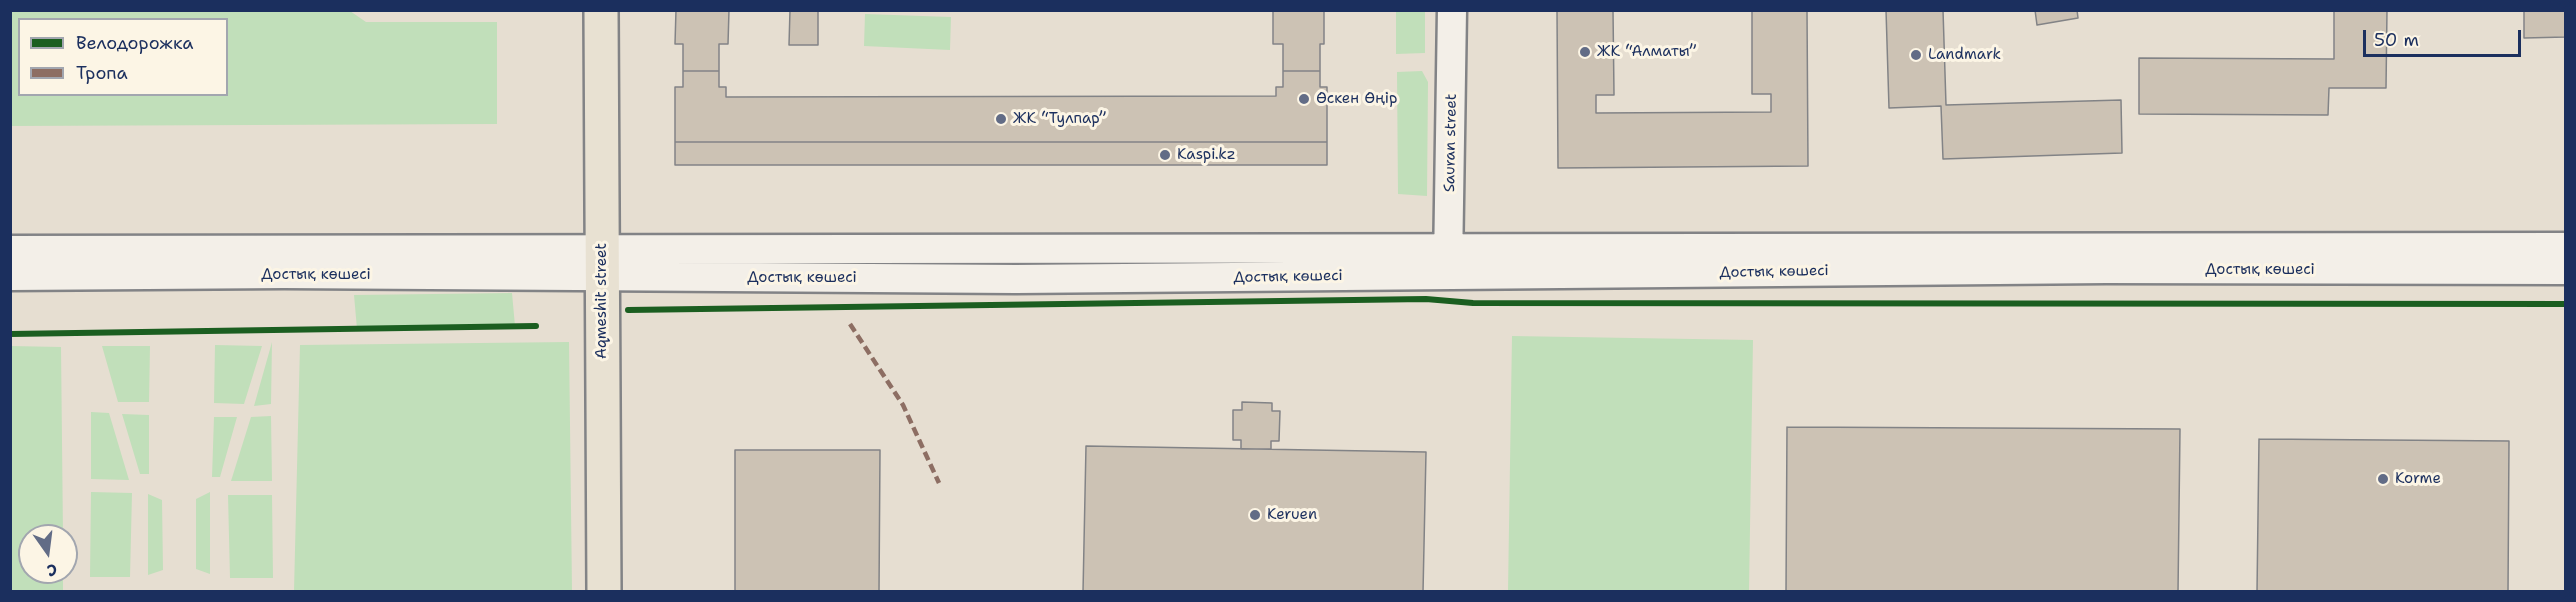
<!DOCTYPE html>
<meta charset="utf-8">
<style>
body{margin:0}
#map{position:relative;width:2576px;height:602px;overflow:hidden;background:#e6ded1;font-family:"Shantell Sans",sans-serif}
canvas{display:block}
.frame{position:absolute;inset:0;border:12px solid #1b2f5e;pointer-events:none}
.legend{position:absolute;left:18px;top:18px;width:210px;height:78px;box-sizing:border-box;background:#fcf5e5;border:2px solid #a2a6af;margin:0;padding:8px 10px;list-style:none;font-size:18px;color:#1b2f5e}
.legend li{display:flex;align-items:center;gap:12px;height:30px}
.legend b{width:30px;border:2px solid #a2a6af}
.north{position:absolute;left:18px;top:524px;width:60px;height:60px;box-sizing:border-box;background:#fcf5e5;border:2px solid #a2a6af;border-radius:50%;rotate:166deg;font-size:16px;font-weight:700;line-height:24px;text-align:center;color:#1b2f5e}
.north::after{content:'';display:block;margin:auto;width:21px;height:27px;background:#626c86;clip-path:polygon(50% 0,100% 100%,50% 72%,0 100%)}
.scale{position:absolute;left:2363px;top:30px;width:158px;height:27px;box-sizing:border-box;border:3px solid #1b2f5e;border-top:0;padding-left:8px;font-size:18px;line-height:21px;white-space:nowrap;color:#1b2f5e;-webkit-text-stroke:4px #fcf5e5;paint-order:stroke}
</style>
<div id="map">
<canvas width="2576" height="602"></canvas>
<div class="frame"></div>
<ul class="legend">
<li><b style="height:8px;background:#1b5e20"></b>Велодорожка</li>
<li><b style="height:8px;background:#8d6e63"></b>Тропа</li>
</ul>
<div class="north">С</div>
<div class="scale">50 m</div>
</div>
<script>
const c = document.querySelector('canvas').getContext('2d');
c.lineJoin = 'round';
function paint(path, color) { c.fillStyle = color; c.fill(path, 'evenodd'); }
const toPath = rows => new Path2D(rows.map(r => 'M' + r).join(''));
function strokePath(path, color, width, dash) { c.strokeStyle = color; c.lineWidth = width; c.lineCap = dash ? 'butt' : 'round'; c.setLineDash(dash || []); c.stroke(path); }
function write(font, color, halo, rows, align = 'center') {
  c.font = font + ' "Shantell Sans",sans-serif'; c.lineWidth = 6; c.setLineDash([]); c.textBaseline = 'middle'; c.strokeStyle = halo; c.fillStyle = color; for (const [text, x, y, turn = 0] of rows) {
    c.save(); c.translate(x, y); c.rotate((+turn || 0) * Math.PI / 180); c.textAlign = isNaN(turn) ? turn : align; if (halo) c.strokeText(text, 0, 0); c.fillText(text, 0, 0); c.restore();
  }
}
paint(toPath([
 [350,11,366,22,497,22,497,124,11,126,11,11],
 [20,20,226,20,226,94,20,94],
 [1396,11,1425,11,1425,53,1396,54],
 [865,14,951,17,950,50,864,46],
 [1422,71,1428,82,1427,196,1398,194,1397,72],
 [512,293,515,326,357,329,354,295],
 [1512,336,1753,340,1749,591,1508,591],
 [272,342,271,404,254,406],
 [569,342,572,591,294,591,300,345],
 [215,345,262,346,244,404,214,403],
 [11,346,61,347,63,536,30,536,30,572,63,572,63,591,11,591],
 [102,346,150,346,149,402,118,402],
 [91,412,109,413,129,480,91,479],
 [122,414,149,415,149,474,140,474],
 [271,416,272,481,231,481,251,417],
 [214,417,237,417,220,477,212,477],
 [91,492,132,493,130,577,90,577],
 [210,492,210,574,196,569,196,499],
 [148,494,162,500,163,570,148,575],
 [228,495,272,495,273,578,230,578]
]), '#c1dfba');
const building = toPath([
 [676,10,729,10,728,44,719,44,719,71,683,71,683,44,675,44,676,10],
 [790,10,818,10,818,45,789,45,790,10],
 [1273,10,1324,10,1324,44,1320,44,1320,71,1283,71,1283,44,1273,44,1273,10],
 [1557,10,1613,10,1614,95,1596,95,1596,113,1771,112,1771,94,1752,94,1752,10,1807,10,1808,166,1558,168,1557,10],
 [1886,10,1943,10,1946,105,2121,100,2122,153,1943,159,1941,106,1889,108,1886,10],
 [2035,10,2077,10,2078,18,2037,25,2035,10],
 [2334,10,2387,10,2386,88,2329,88,2328,115,2139,114,2139,58,2334,59,2334,10],
 [2524,10,2566,10,2566,37,2524,38,2524,10],
 [683,71,719,71,719,87,726,87,726,97,1276,96,1276,87,1283,87,1283,71,1320,71,1320,87,1327,87,1327,142,675,142,675,87,683,87,683,71],
 [675,142,1327,142,1327,165,675,165,675,142],
 [1242,402,1272,403,1272,411,1280,411,1279,441,1271,441,1271,449,1241,449,1241,440,1233,440,1233,410,1242,410,1242,402],
 [1787,427,2180,429,2178,592,1786,592,1787,427],
 [2259,439,2509,441,2508,592,2257,592,2259,439],
 [1086,446,1426,452,1423,592,1083,592,1086,446],
 [735,450,880,450,879,592,735,592,735,450]
]);
paint(building, '#ccc2b4');
strokePath(building, '#828386', 1.5);
const minor = toPath([
 [10,250,2566,247],
 [1448,266,1452,10],
 [10,276,284,274,1016,279,2106,269,2566,270]
]);
const major = toPath([
 [601,10,604,592]
]);
strokePath(minor, '#828386', 33);
strokePath(major, '#828386', 38);
strokePath(minor, '#f3efe8', 28);
strokePath(major, '#e8e1d2', 33);
strokePath(toPath([
 [850,324,903,405,939,483]
]), '#8d6e63', 4.5, [9, 4.5]);
strokePath(toPath([
 [628,310,1426,299,1473,303,2566,304],
 [10,334,536,326]
]), '#1b5e20', 6);
for (const [x, y, r, color] of [
 [1585,52,6,"#626c86"],
 [1916,55,6,"#626c86"],
 [1304,99,6,"#626c86"],
 [1001,119,6,"#626c86"],
 [1165,155,6,"#626c86"],
 [2383,479,6,"#626c86"],
 [1255,515,6,"#626c86"]
]) { const dot = new Path2D(); dot.arc(x, y, r, 0, 2 * Math.PI); c.fillStyle = color; c.fill(dot); strokePath(dot, '#fcf5e5', 2); }
write('15px', '#1b2f5e', '#fcf5e5', [
 ["ЖК “Алматы”",1597,52],
 ["Landmark",1928,55],
 ["Өскен Өңір",1316,99],
 ["ЖК “Тулпар”",1013,119],
 ["Kaspi.kz",1177,155],
 ["Korme",2395,479],
 ["Keruen",1267,515]
], 'left');
write('15px', '#1b2f5e', '#fcf5e5', [
 ["Sauran street",1451,143,-89],
 ["Достық көшесі",2260,270],
 ["Достық көшесі",1774,272,-1],
 ["Достық көшесі",316,275],
 ["Достық көшесі",1288,277,-1],
 ["Достық көшесі",802,278],
 ["Aqmeshit street",602,301,-90]
]);
</script>
